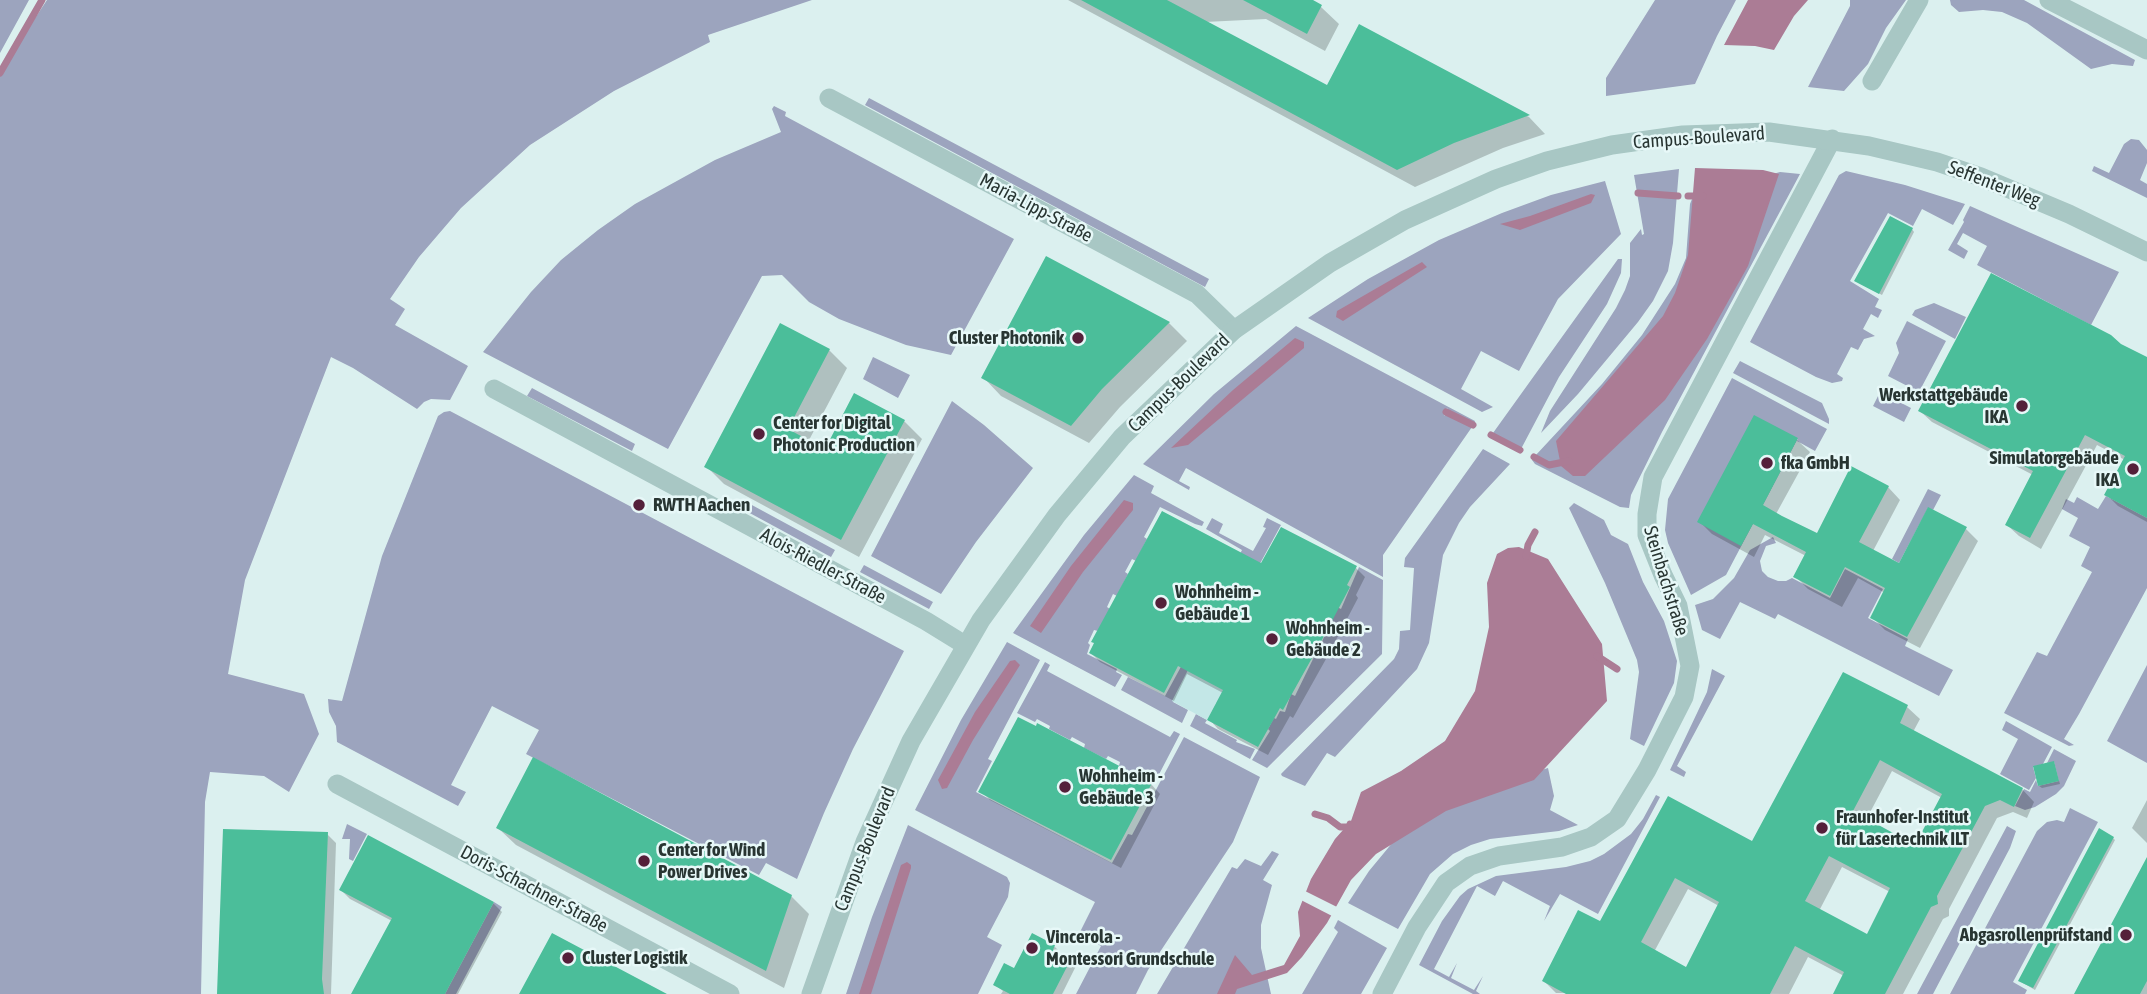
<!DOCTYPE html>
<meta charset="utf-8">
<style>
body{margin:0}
canvas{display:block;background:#dbf0ef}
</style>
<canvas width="2147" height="994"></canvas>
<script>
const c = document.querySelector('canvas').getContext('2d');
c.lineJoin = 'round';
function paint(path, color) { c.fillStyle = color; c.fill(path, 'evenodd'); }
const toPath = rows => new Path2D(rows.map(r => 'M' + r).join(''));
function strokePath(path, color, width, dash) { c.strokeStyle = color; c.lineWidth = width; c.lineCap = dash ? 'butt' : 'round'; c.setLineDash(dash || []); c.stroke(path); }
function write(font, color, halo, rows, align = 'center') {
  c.font = font + ' "Asap Condensed",sans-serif'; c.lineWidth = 5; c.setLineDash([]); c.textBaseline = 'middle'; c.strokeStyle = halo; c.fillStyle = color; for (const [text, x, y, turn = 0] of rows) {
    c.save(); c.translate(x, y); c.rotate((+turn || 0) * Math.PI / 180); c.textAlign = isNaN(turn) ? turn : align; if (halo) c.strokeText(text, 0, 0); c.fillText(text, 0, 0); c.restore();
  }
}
paint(toPath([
 [0,0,29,0,0,53],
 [47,0,812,0,708,35,710,42,614,91,530,145,461,208,419,257,390,299,405,309,395,325,468,366,450,400,431,399,424,402,417,409,353,368,331,357,245,580,228,674,304,694,319,734,289,792,264,776,210,772,205,802,201,994,0,994,0,71],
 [1655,0,1736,0,1717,36,1695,84,1606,96,1606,78],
 [1850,0,1906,0,1886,28,1868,64,1844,91,1808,87,1850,6],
 [1950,0,2024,0,2135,60,2133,66,2112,64,2091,69,2027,23,2002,12,1983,10,1959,12,1951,5],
 [869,98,1209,279,1205,287,865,105],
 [774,106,786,112,785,116,1014,239,951,355,906,345,839,319,809,302,782,275,762,276,668,449,483,352,531,292,561,260,598,230,635,204,715,160,781,132,772,109],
 [2131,139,2139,140,2147,150,2147,163,2140,180,2147,184,2147,198,2092,171,2094,166,2109,173,2124,144],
 [1679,169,1673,243,1668,271,1653,301,1638,322,1578,394,1541,433,1550,411,1616,308,1625,290,1630,276,1630,243,1641,229,1642,235,1644,234,1634,175],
 [1846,171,1905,185,1965,204,1953,225,1922,209,1913,226,1888,213,1850,281,1879,299,1875,307,1882,310,1878,318,1871,314,1863,329,1875,336,1864,339,1858,350,1851,347,1837,374,1843,378,1842,381,1832,383,1816,377,1750,342,1839,175],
 [1780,172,1800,174,1662,432,1631,495,1629,508,1620,507,1535,464,1532,460,1533,459,1549,467,1559,463,1558,460,1549,463,1535,456,1602,384,1642,335,1675,284,1686,258,1690,204,1700,179,1762,177],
 [1605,181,1621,234,1558,299,1519,371,1481,351,1461,389,1493,407,1482,412,1308,318,1368,279,1439,240,1502,213,1551,195],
 [1970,206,2119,272,2091,325,1977,265,1987,246,1963,233,1957,244,1968,251,1964,259,1948,250,1964,222,1963,220],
 [1618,259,1622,259,1621,273,1607,304,1559,377,1521,449,1493,433],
 [1934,303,1966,317,1955,339,1912,315,1915,310],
 [1907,321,1946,341,1919,392,1888,376,1899,353,1896,343],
 [1296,326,1475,421,1474,424,1448,410,1447,408,1444,416,1447,413,1472,427,1383,555,1383,577,1186,468,1179,481,1190,487,1189,490,1143,464,1214,394],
 [873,357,910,375,898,398,863,379],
 [1740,361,1822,403,1829,419,1829,424,1733,373],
 [1732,378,1827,429,1815,451,1797,441,1798,438,1726,575,1691,595,1668,543,1665,530,1668,499],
 [532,388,635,444,632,451,527,396],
 [1880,392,1911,408,1904,422,1873,406],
 [952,401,984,425,1033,468,976,542,941,594,871,556],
 [450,411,904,651,853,749,824,813,797,879,766,863,759,875,526,754,539,730,492,706,451,785,466,792,458,806,337,742,336,726,329,712,328,699,342,701,382,556,438,416,444,412],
 [1483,449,1510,464,1470,507,1459,523,1443,555,1429,643,1417,669,1335,757,1327,753,1305,786,1282,776,1281,774,1394,659,1399,649,1400,631,1410,630,1414,568,1404,567,1405,558],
 [1134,475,1154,486,1151,493,1204,522,1202,526,1195,524,1160,507,1144,537,1147,539,1136,561,1132,559,1125,572,1128,574,1117,596,1113,594,1107,607,1110,609,1106,616,1098,631,1094,630,1088,643,1090,645,1087,654,1117,669,1116,672,1122,675,1115,687,1013,633,1084,535],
 [1928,489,1941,495,1933,510,1928,508,1899,563,1892,559],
 [2106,496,2147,518,2147,588,2079,714,2064,739,2074,745,2069,746,2004,713,2037,652,2047,656,2092,572,2081,566,2090,547,2069,536,2078,518,2062,509,2066,499,2074,503,2077,497,2098,509],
 [1574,503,1604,520,1611,535,1628,544,1643,582,1664,621,1677,661,1674,683,1644,746,1630,739,1639,672,1637,660,1605,583,1569,508],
 [750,504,835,550,831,557,746,511],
 [1212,518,1223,524,1219,533,1253,551,1266,528,1263,527,1267,518,1281,525,1214,648,1173,702,1188,710,1182,723,1121,690,1128,677,1165,696,1183,663,1242,550,1206,529],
 [1773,537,1776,543,1766,546,1760,561,1762,571,1768,577,1778,581,1786,581,1792,578,1830,598,1845,569,1883,589,1868,618,1908,639,1905,646,1953,670,1939,696,1778,614,1775,619,1740,602,1720,639,1702,630,1695,605,1713,599,1734,578,1750,550],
 [864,565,933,602,929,609,860,572],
 [1359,567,1383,580,1382,654,1267,768,1252,760,1270,731,1268,729,1274,718,1276,719,1280,711,1285,712,1291,694,1295,696,1314,657,1312,656,1315,650,1318,651,1337,607,1341,609],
 [1007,642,1040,660,988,759,992,761,976,792,1112,863,1128,834,1132,835,1184,737,1260,777,1233,842,1148,970,1136,994,1076,994,1101,946,1079,934,1095,902,915,810,961,720],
 [1045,662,1050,665,1047,671,1170,737,1174,731,1180,734,1154,784,1119,766,1120,762,1108,756,1106,759,1084,748,1085,744,1072,737,1070,740,1049,729,1050,726,1037,719,1035,722,1017,713],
 [2147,665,2147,763,2107,741],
 [1712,669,1725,676,1677,766,1686,772,1684,777,1670,770,1707,692],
 [1196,714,1207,720,1205,723,1237,740,1236,742,1255,749,1250,759,1190,726],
 [2006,721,2052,747,2043,764,2033,767,2036,778,2029,790,2000,774,2018,739,2002,730],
 [2054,749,2076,761,2064,786,2056,794,2035,807,2025,810,2015,806,2024,789,2030,792,2036,780,2038,786,2059,781,2054,762,2047,763],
 [1548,768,1554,796,1550,810,1578,825,1559,831,1490,839,1471,845,1453,854,1430,874,1398,929,1348,903,1369,871,1393,842,1417,818,1493,785],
 [1656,795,1660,797,1598,914,1560,894,1544,921,1550,906,1503,881,1495,896,1477,886,1434,969,1449,977,1457,963,1451,978,1474,990,1483,976,1476,991,1480,994,1473,994,1419,965,1442,921,1460,896,1468,889,1496,876,1566,867,1590,861,1604,854,1631,834,1643,819],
 [2070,808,2098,822,2013,982,2027,990,2025,994,1950,994,2037,831,2047,822,2057,820,2064,822],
 [347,824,367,834,353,861,349,859,350,839,342,839],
 [908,825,1007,877,1010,883,1008,897,987,937,1002,945,978,994,846,994,872,917],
 [2007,826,2016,831,2010,848,1933,994,1917,994],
 [1272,851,1279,854,1263,880,1272,885,1261,925,1261,948,1271,994,1157,994,1232,867,1237,869,1245,859,1261,866],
 [494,902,502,907,456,994,445,994],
 [1338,920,1387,948,1361,994,1302,994,1338,932,1334,928]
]), '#9ca4be');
paint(toPath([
 [1188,670,1247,702,1240,715,1216,703,1207,720,1172,701]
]), '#c3e7e7');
paint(toPath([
 [1748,0,1808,0,1794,16,1774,50,1755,46,1724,45],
 [1695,168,1763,170,1779,174,1748,266,1707,339,1665,400,1585,476,1573,476,1561,466,1556,441,1663,316,1675,293,1688,255],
 [1591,194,1595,195,1591,203,1520,230,1500,224,1530,216],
 [1422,262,1427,267,1343,321,1336,317,1337,311],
 [1295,338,1304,342,1304,348,1188,445,1171,448,1233,390],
 [1124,500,1133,503,1133,510,1083,572,1041,633,1030,626,1071,566],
 [1519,547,1548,559,1602,644,1607,701,1534,780,1446,811,1376,854,1351,880,1327,923,1302,957,1287,973,1237,989,1235,994,1217,994,1235,955,1252,975,1284,965,1300,936,1298,912,1311,879,1335,839,1351,821,1361,792,1401,771,1445,741,1475,691,1489,627,1487,583,1497,554,1508,548],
 [1015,660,1020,665,973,740,947,788,942,789,938,780,975,712,1010,661],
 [907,862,911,865,911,868,871,994,859,994,901,865]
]), '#ab7c95');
paint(toPath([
 [1303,890,1339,908,1334,917,1299,899]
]), '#dbf0ef');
paint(toPath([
 [1068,0,1309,0,1321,7,1339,24,1325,51,1266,19,1205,22,1327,87,1360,27,1529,117,1545,134,1503,148,1415,187],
 [1912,229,1914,232,1882,295,1859,283],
 [1047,259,1169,323,1187,341,1120,407,1089,443,1001,396,984,378],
 [829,350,847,368,808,442,826,452,904,421,922,439,859,557,724,484,706,466],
 [2147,358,2147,522,2118,506,2107,495,2125,460,2097,445,2041,549,2019,536,2007,525,2033,475,1932,422,1920,411],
 [1755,418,1797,440,1810,452,1776,514,1817,535,1888,487,1900,500,1873,551,1900,565,1966,529,1978,541,1920,648,1885,630,1872,617,1885,593,1858,578,1842,607,1808,589,1795,576,1806,556,1765,535,1754,557,1712,534,1699,521],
 [1262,566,1356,568,1365,577,1356,595,1358,598,1326,659,1293,718,1290,716,1268,755,1218,729,1209,719,1223,693,1187,674,1174,701,1100,662,1091,653],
 [1844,674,1907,707,1920,719,1913,732,2022,789,2034,802,2027,818,2013,812,1997,818,1949,909,1949,916,1943,919,1903,994,1835,994,1844,976,1808,957,1789,994,1556,993,1544,981,1601,924,1668,799,1753,843],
 [1892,771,1942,798,1916,847,1866,820],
 [1842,867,1890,892,1867,936,1819,911],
 [1688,889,1719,906,1686,969,1654,952],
 [2054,763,2060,784,2042,788,2039,786],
 [1151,784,1160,794,1121,868,990,800,981,791],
 [2147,800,2147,843,2132,828],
 [498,828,791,896,809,914,784,988,516,845],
 [327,834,336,843,331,994,219,994],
 [2113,838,2115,840,2035,990,2023,983],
 [2147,861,2147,994,2078,994],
 [341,890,493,903,502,912,458,994,353,994,392,921,350,899],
 [1054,946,1060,952,1059,955,1076,966,1062,994,1001,994,1003,991,995,985]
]), '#0003');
strokePath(toPath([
 [0,73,42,0],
 [1638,193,1678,196],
 [1688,196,1703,196],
 [1446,412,1473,425],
 [1491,435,1520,450],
 [1534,457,1549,465,1569,461],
 [1526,556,1528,545,1535,532],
 [1597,656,1617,669],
 [1315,814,1328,818,1340,827,1349,827,1350,824]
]), '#ab7c95', 7);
paint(toPath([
 [1081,0,1167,0,1327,85,1359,24,1530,115,1454,143,1397,170],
 [1243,0,1313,0,1322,5,1307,34],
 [1890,216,1913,228,1879,294,1854,281],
 [1046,256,1170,322,1102,389,1071,426,981,378],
 [1991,273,2111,335,2121,344,2147,357,2147,518,2104,495,2125,456,2085,435,2030,538,2005,525,2033,471,1918,411],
 [780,323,830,349,788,429,825,449,854,393,905,420,841,540,704,467],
 [1754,415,1798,438,1763,505,1782,516,1817,533,1851,466,1889,486,1859,542,1899,563,1928,507,1967,527,1907,637,1870,618,1885,588,1845,567,1830,596,1793,577,1806,552,1753,524,1741,546,1697,522],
 [1162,511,1261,563,1281,527,1357,566,1347,585,1350,587,1317,649,1283,710,1280,708,1258,747,1207,720,1223,690,1178,666,1164,693,1089,653,1094,643,1091,642],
 [1843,672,1908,705,1900,723,2023,788,2014,807,2000,800,1985,806,1937,896,1938,904,1931,907,1885,994,1833,994,1844,972,1795,946,1770,994,1566,994,1542,981,1578,910,1600,921,1668,796,1752,841],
 [1880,760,1942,794,1915,845,1853,811],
 [1829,856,1890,888,1867,934,1805,901],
 [1675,878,1719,902,1686,967,1641,942],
 [1018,717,1036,726,1037,723,1152,783,1111,860,978,792],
 [533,757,792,895,766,971,496,828],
 [2054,761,2059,781,2038,786,2033,766],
 [2099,828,2114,837,2033,988,2018,981],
 [223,829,328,832,322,979,324,994,217,994],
 [368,835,494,902,445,994,351,994,392,918,339,890],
 [2147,857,2147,981,2140,994,2074,994],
 [552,933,667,994,519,994],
 [1032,933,1055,945,1053,950,1071,959,1053,994,1010,994,993,985,1004,963,1014,968]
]), '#4bbe9a');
strokePath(toPath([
 [2049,0,2147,50],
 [1872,81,1919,0],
 [829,98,1197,294,1234,330],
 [494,389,926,621,965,645],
 [337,784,730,994],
 [1382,994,1417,927,1446,883,1470,866,1499,856,1562,847,1591,837,1617,819,1647,770,1684,697,1690,666,1678,606,1663,575,1647,535,1647,514,1653,477,1832,139]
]), '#a8c7c4', 19);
strokePath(toPath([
 [811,994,865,842,911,741,981,620,1057,515,1122,437,1234,330,1330,263,1405,220,1496,179,1547,161,1612,145,1683,135,1769,132,1869,146,1937,162,1981,177,2069,214,2147,252]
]), '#a8c7c4', 19);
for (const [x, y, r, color] of [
 [1078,338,7,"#54203a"],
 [2022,406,7,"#54203a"],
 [759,434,7,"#54203a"],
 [1767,463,7,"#54203a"],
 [2133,469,7,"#54203a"],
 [639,505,7,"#54203a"],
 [1161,603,7,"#54203a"],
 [1272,639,7,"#54203a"],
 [1065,787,7,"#54203a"],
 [1822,828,7,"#54203a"],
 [644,861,7,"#54203a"],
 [2126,935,7,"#54203a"],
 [1032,948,7,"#54203a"],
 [568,958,7,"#54203a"]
]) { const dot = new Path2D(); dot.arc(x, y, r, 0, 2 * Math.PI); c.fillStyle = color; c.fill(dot); strokePath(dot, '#e7f8f8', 2.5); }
write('19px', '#283532', '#e7f8f8', [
 ["Campus-Boulevard",1699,138,-4],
 ["Seffenter Weg",1994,184,21],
 ["Maria-Lipp-Straße",1036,208,28],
 ["Campus-Boulevard",1179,383,-44],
 ["Alois-Riedler-Straße",823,566,28],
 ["Steinbachstraße",1666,581,73],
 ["Campus-Boulevard",865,849,-68],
 ["Doris-Schachner-Straße",534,889,28]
]);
write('bold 19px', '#283532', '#e7f8f8', [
 ["Cluster Photonik",1064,338,"right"],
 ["Werkstattgebäude",2008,395,"right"],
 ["IKA",2008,417,"right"],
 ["Center for Digital",773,423],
 ["Photonic Production",773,445],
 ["Simulatorgebäude",2119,458,"right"],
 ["IKA",2119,480,"right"],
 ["fka GmbH",1781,463],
 ["RWTH Aachen",653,505],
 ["Wohnheim -",1175,592],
 ["Gebäude 1",1175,614],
 ["Wohnheim -",1286,628],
 ["Gebäude 2",1286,650],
 ["Wohnheim -",1079,776],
 ["Gebäude 3",1079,798],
 ["Fraunhofer-Institut",1836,817],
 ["für Lasertechnik ILT",1836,839],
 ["Center for Wind",658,850],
 ["Power Drives",658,872],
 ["Abgasrollenprüfstand",2112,935,"right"],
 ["Vincerola -",1046,937],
 ["Montessori Grundschule",1046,959],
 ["Cluster Logistik",582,958]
], 'left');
</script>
